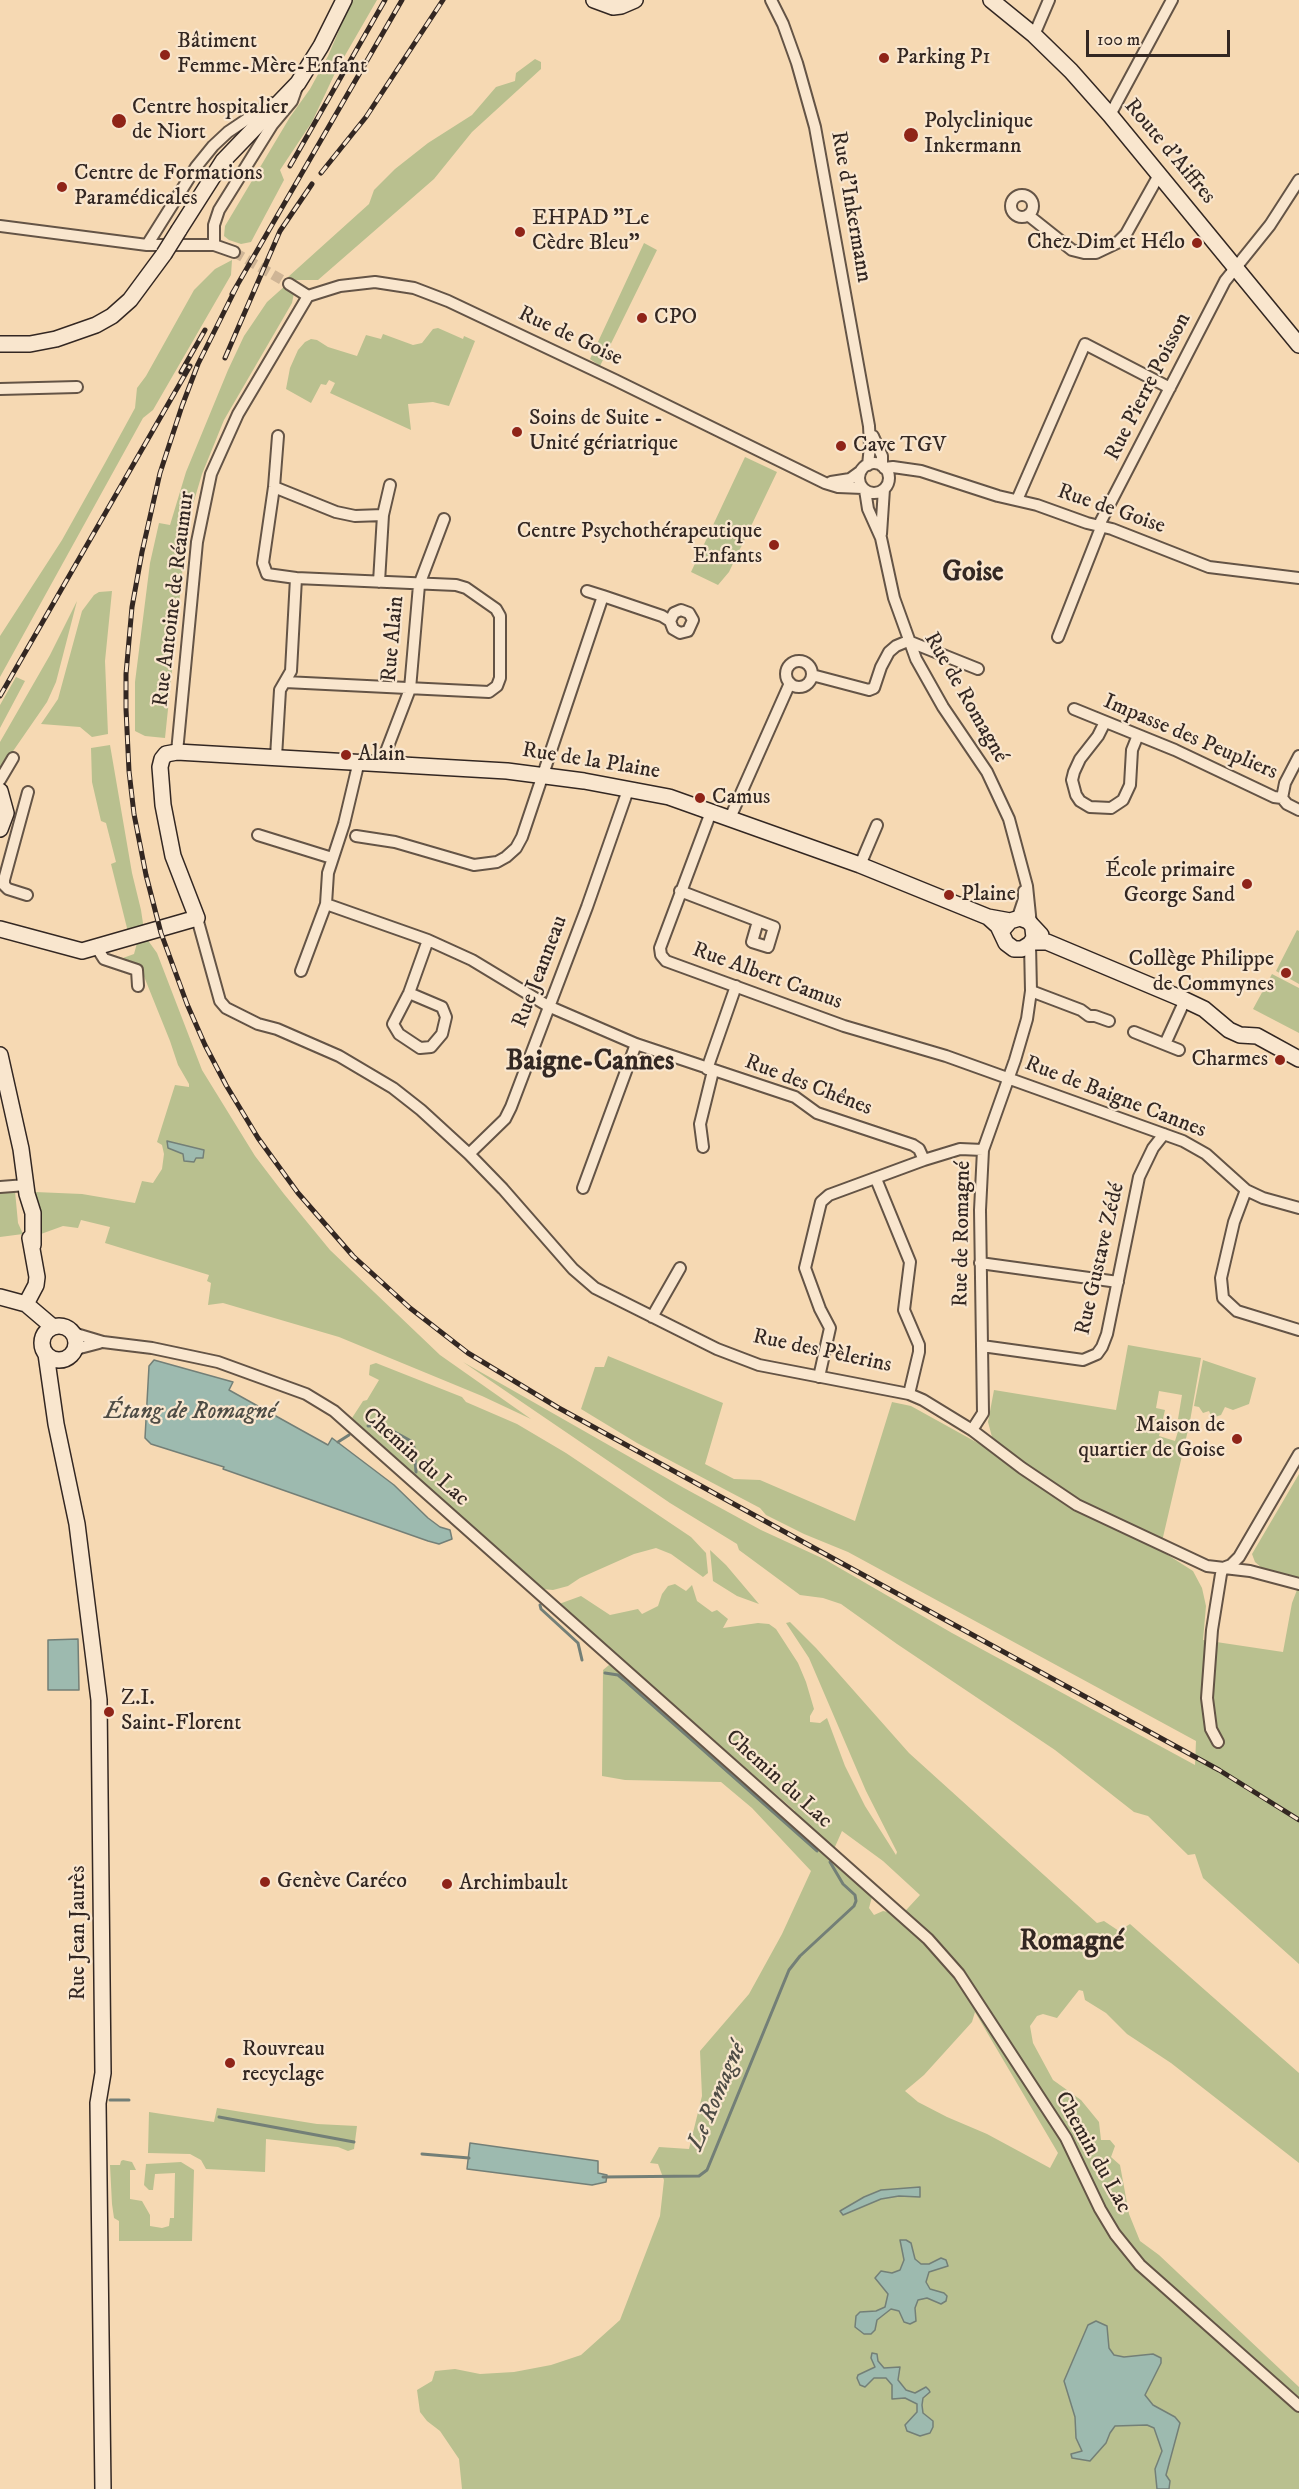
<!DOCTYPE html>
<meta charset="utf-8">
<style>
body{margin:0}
#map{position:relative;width:1299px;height:2489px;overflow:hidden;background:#f6d9b3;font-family:"IM FELL DW Pica",serif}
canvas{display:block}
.scale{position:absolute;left:1086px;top:30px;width:144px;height:27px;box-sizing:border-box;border:3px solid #332722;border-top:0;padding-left:8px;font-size:18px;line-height:21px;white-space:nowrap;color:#332722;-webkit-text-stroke:4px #f9e6ce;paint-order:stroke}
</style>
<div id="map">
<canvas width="1299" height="2489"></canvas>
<div class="scale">100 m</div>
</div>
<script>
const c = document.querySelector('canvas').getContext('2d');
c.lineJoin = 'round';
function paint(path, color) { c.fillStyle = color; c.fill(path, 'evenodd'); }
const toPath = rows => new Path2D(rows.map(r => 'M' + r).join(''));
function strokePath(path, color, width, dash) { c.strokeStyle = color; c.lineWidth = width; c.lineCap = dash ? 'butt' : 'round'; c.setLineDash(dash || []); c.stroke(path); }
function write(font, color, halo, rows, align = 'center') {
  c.font = font + ' "IM FELL DW Pica",serif'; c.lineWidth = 4.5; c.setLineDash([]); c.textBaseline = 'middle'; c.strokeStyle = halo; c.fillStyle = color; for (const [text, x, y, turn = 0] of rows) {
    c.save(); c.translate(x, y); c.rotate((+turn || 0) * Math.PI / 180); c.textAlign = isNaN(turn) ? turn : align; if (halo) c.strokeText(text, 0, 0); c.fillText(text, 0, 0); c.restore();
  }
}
paint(toPath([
 [352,0,377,0,336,71,312,122,280,170,284,180,251,242,241,244,229,240,224,236,225,226,290,117,310,89,328,56],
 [535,59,541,62,541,69,472,132,434,179,318,280,295,280,288,277,369,204,374,190,395,169,428,143,472,115,496,87,515,81,516,73],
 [644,243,657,250,600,366,590,359],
 [232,260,231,275,153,410,143,418,0,677,0,636,62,540,105,463,135,408,137,388,146,376,194,290,215,269],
 [286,285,294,293,292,303,224,420,202,474,191,511,185,546,165,738,145,736,135,731,135,682,150,563,159,523,170,525,186,472,228,370,244,336,267,302],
 [438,328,463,339,464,336,475,341,449,406,433,402,408,404,411,430,330,393,335,383,329,380,326,385,321,384,311,403,286,389,290,368,298,350,305,342,311,339,317,340,328,347,357,356,366,335,381,339,383,334,413,345,422,343,433,329],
 [745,457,777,472,729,572,718,585,691,572],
 [112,591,105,661,108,734,92,737,80,727,41,724,58,699,82,611,94,595,99,592],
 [77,601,56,682,47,702,0,770,0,742,50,655],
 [16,677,25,681,0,728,0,705],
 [110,745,132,873,141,910,144,930,128,932,111,864,116,862,106,823,101,821,92,782,91,748],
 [1297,930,1299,931,1299,984,1276,971],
 [147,939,157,953,202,1070,255,1156,284,1194,330,1250,440,1355,531,1419,482,1396,339,1337,223,1303,208,1305,211,1283,207,1281,209,1275,105,1243,110,1227,81,1220,78,1228,63,1226,41,1234,35,1192,82,1194,135,1203,142,1181,153,1183,162,1169,164,1154,162,1145,157,1142,175,1085,189,1087,189,1084,178,1065,170,1041,141,969,123,960,123,958,134,954,137,943],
 [1272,974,1299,988,1299,1033,1253,1009],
 [15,1191,18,1223,23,1234,0,1237,0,1192],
 [1128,1345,1201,1358,1190,1421,1178,1419,1182,1395,1159,1391,1156,1408,1165,1410,1159,1436,1175,1441,1179,1428,1188,1430,1160,1550,1193,1571,1202,1588,1206,1606,1203,1640,1283,1652,1292,1603,1297,1590,1299,1591,1299,1964,1203,1878,1195,1854,1188,1855,1148,1816,1134,1812,1055,1750,897,1644,841,1604,823,1598,800,1595,739,1550,737,1544,670,1503,463,1362,684,1488,761,1530,824,1559,952,1633,1195,1765,1196,1741,848,1552,804,1534,766,1515,760,1508,637,1443,581,1409,595,1367,604,1367,608,1356,723,1403,705,1464,734,1479,760,1480,855,1521,892,1402,911,1406,985,1447,992,1437,988,1422,994,1390,1116,1410],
 [1203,1360,1256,1378,1249,1404,1233,1410,1225,1407,1221,1415,1212,1418,1209,1411,1203,1413,1199,1407,1194,1406],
 [376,1363,462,1397,466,1402,517,1424,566,1453,691,1537,706,1553,708,1573,703,1577,671,1554,656,1548,634,1554,580,1578,568,1586,553,1590,542,1589,352,1418,363,1401,367,1400,379,1380,369,1375,370,1365],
 [1299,1474,1299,1580,1262,1568,1255,1562,1252,1554],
 [710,1550,726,1565,759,1604,737,1596,713,1581],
 [675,1584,686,1591,692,1585,697,1601,712,1612,717,1610,728,1619,723,1628,758,1623,769,1624,776,1629,798,1663,806,1682,814,1709,810,1716,810,1722,820,1723,827,1718,845,1766,865,1806,896,1855,897,1852,866,1791,809,1658,786,1623,790,1622,816,1648,909,1753,1097,1923,1104,1921,1119,1931,1130,1924,1299,2073,1299,2163,1171,2063,1127,2034,1106,2013,1085,2000,1083,1991,1079,1990,1057,2018,1043,2014,1037,2016,1030,2026,1033,2043,1053,2080,1081,2100,1099,2122,1101,2140,1110,2140,1115,2146,1111,2157,1120,2165,1129,2214,1140,2241,1159,2255,1299,2387,1299,2489,462,2489,459,2459,440,2431,427,2421,420,2412,417,2390,432,2381,435,2371,455,2369,480,2374,514,2372,551,2365,581,2355,620,2320,660,2216,664,2180,658,2164,650,2163,659,2147,689,2149,702,2096,700,2051,749,1994,782,1934,811,1871,752,1808,721,1782,625,1780,602,1776,603,1670,609,1665,618,1667,784,1817,795,1811,559,1604,581,1596,610,1615,638,1609,642,1614,658,1606,662,1594,668,1586],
 [842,1831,883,1861,920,1895,897,1920,888,1912,883,1911,874,1915,869,1908,872,1897,830,1858],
 [975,2012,1058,2153,1050,2168,987,2134,947,2117,918,2102,905,2091,924,2075,972,2022],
 [217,2108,317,2124,357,2126,354,2149,348,2151,338,2147,266,2139,265,2172,206,2169,201,2160,190,2154,148,2153,149,2112,214,2122],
 [123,2160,132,2162,136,2170,130,2170,130,2199,142,2201,150,2215,150,2226,162,2228,169,2226,170,2218,174,2218,175,2173,155,2174,153,2190,149,2190,144,2185,146,2164,181,2162,194,2170,192,2241,119,2241,119,2221,114,2218,112,2204,110,2165,120,2165,121,2161]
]), '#b9c08f');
const water = toPath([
 [167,1141,204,1150,203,1158,196,1158,194,1162,184,1161,183,1154,168,1148,167,1141],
 [154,1360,233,1382,229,1390,328,1445,332,1438,394,1485,428,1518,440,1527,450,1530,452,1539,439,1544,428,1541,223,1469,224,1467,151,1444,145,1438,149,1366,154,1360],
 [78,1639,79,1690,48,1690,48,1640,78,1639],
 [470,2143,598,2161,598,2173,607,2175,606,2182,592,2185,467,2169,470,2143],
 [920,2187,920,2197,899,2196,881,2199,843,2215,840,2211,864,2197,881,2190,920,2187],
 [900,2240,906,2240,911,2243,915,2259,921,2264,929,2264,941,2258,946,2260,948,2266,929,2272,926,2282,930,2289,944,2293,947,2296,946,2301,941,2304,927,2298,918,2300,915,2308,916,2321,910,2324,904,2322,899,2311,891,2309,877,2320,875,2330,871,2334,864,2334,855,2327,856,2316,860,2312,876,2311,885,2307,888,2294,875,2278,881,2271,892,2273,900,2270,904,2260,900,2240],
 [1096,2321,1107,2326,1109,2348,1114,2355,1124,2357,1153,2354,1161,2358,1161,2363,1145,2395,1153,2405,1175,2417,1180,2423,1166,2475,1170,2481,1169,2489,1157,2489,1155,2469,1162,2451,1154,2428,1147,2425,1115,2426,1110,2433,1106,2443,1090,2461,1072,2458,1071,2454,1082,2451,1076,2438,1075,2417,1064,2381,1088,2325,1096,2321],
 [872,2353,877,2354,878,2361,884,2368,900,2367,898,2380,906,2390,915,2393,926,2387,929,2390,930,2392,923,2398,922,2405,923,2413,933,2421,933,2427,930,2433,920,2436,907,2431,905,2425,917,2412,917,2404,905,2398,892,2399,892,2385,886,2378,874,2378,865,2387,860,2385,857,2378,858,2375,875,2367,871,2358,872,2353]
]);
paint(water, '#9dbaaf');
strokePath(water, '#737f77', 1.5);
strokePath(toPath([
 [368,1426,382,1425,411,1441,414,1447,416,1472],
 [338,1442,349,1435],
 [540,1605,541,1609,578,1643,582,1660],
 [605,1673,618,1675,624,1680,817,1851],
 [110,2100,129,2100],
 [219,2117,354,2142],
 [422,2154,469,2158],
 [603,2177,699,2176,707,2170,789,1970,800,1956,854,1906,856,1901,855,1895,843,1884,830,1862]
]), '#737f77', 3);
strokePath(toPath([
 [234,252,289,284]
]), '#cfb596', 10, [10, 5]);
const street = toPath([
 [771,0,783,24,797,63,815,127,869,426,870,446,868,465],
 [1034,35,1049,0],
 [1110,115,1172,0],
 '1011 206a11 11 0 1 1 22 0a11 11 0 1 1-22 0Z',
 [1028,215,1072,250,1084,253,1096,253,1117,243,1126,234,1159,175],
 [0,226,147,245,214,245,234,252],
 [147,245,196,167,213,146,228,132,271,103],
 [214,245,214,225,219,210,272,125,292,101,297,87],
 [289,284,308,296],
 [308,296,340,286,375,282,414,288,448,301,615,380,825,483,838,487,863,488],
 [0,389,77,387],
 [873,436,882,456,882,466],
 '859 478a15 15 0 1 1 30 0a15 15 0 1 1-30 0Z',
 [884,468,893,467,921,471,998,496,1037,505,1087,523,1112,529,1209,567,1299,578],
 [831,482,850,479,861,471],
 [274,487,336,512,355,516,383,515,379,582],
 [865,490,868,509,881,538,894,598,916,659,943,707,987,772,1009,819,1027,886,1031,925],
 [1017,500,1085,344,1170,388],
 [383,515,390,485],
 [881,534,884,489],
 [587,591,603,596],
 [1058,637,1100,530,1101,521,1225,281,1270,225,1299,180],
 '786 674a13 13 0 1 1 26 0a13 13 0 1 1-26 0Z',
 [812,675,869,690,874,688,881,667,889,652,896,646,908,641,978,669],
 [285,682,489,692,497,686,500,678,500,616,496,609,466,588,456,585,296,578],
 [1074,709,1175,750,1274,797,1282,798,1285,783,1299,756],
 [1105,722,1098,736,1080,759,1074,772,1072,780,1076,795,1080,801,1090,807,1111,808,1123,800,1130,785,1132,750,1138,735],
 [177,752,197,542,211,474,238,414,308,296],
 [276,757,280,690,291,671,296,578,267,574,263,563,274,487,278,436],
 [382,762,410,689,419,585,444,519],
 [0,780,13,758],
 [1282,798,1287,804,1299,810],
 [711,812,660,948,661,955,666,961,844,1026,946,1056,1183,1141,1206,1154,1246,1190,1263,1198,1299,1208],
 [730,818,790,683],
 [258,835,332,858],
 [356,836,395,842,474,865,497,862,506,857,516,848,522,837,603,596,662,616,670,621,673,629,680,633,688,631,693,620,689,613,681,610,674,613,670,621],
 [860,865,877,825],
 [680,891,774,927,768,947,752,942,758,921],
 [27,895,8,889,4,885,4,880,28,792],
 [326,904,328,873,344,824,359,761],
 [197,918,220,1001,226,1008,258,1024,277,1029,339,1056,393,1088,421,1110,469,1154,503,1189,573,1269,595,1288,717,1349,759,1365,909,1394,923,1400,972,1430,1022,1468,1077,1505,1207,1566,1250,1571,1299,1584],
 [1015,919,1019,914,1024,899,1024,891],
 [97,948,104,959,137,970,138,986],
 [301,971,326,904,428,940,472,960,548,1006,636,1044,795,1097,817,1113,913,1145,919,1149,924,1160,960,1149,983,1150],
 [1031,991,1081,1010,1089,1016,1095,1016,1109,1021],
 [409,993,442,1007,446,1017,442,1034,431,1047,420,1048,399,1034,393,1024,409,993,428,940],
 [1134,1032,1179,1050],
 [1165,1044,1185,1000],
 [707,1069,736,986],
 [703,1147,700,1124,713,1071],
 [469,1154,505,1119,511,1107,587,907,628,790],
 [876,1179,910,1262,904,1310,919,1345,919,1352,909,1394],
 [0,1187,26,1185],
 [583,1188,636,1044],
 [1246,1190,1234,1222,1221,1278,1223,1298,1237,1311,1299,1330],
 [980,1263,1118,1282],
 [652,1317,680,1268],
 [73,1333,103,1342,152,1348,218,1362,306,1394,334,1411,928,1939,959,1974,1066,2138,1100,2209,1115,2234,1140,2265,1299,2406],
 [982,1346,1083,1360,1097,1354,1102,1347,1107,1334,1139,1177,1153,1148,1164,1134],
 [76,1349,99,1343],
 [819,1377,830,1328,820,1309,805,1268,821,1202,829,1195,924,1160],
 [972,1430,983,1413,980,1210,983,1150,1015,1060,1027,1019,1031,991,1030,944],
 [1218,1742,1211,1729,1207,1698,1212,1630,1221,1574,1223,1568,1231,1565,1239,1557,1299,1454]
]);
const secondary = toPath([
 [594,0,613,7,621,6,635,0],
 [991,0,1034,35,1071,71,1110,115,1299,345],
 [179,230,223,161,298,83,321,46,344,0],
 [0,344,30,344,56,339,96,325,112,316,130,300,164,254],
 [0,791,6,813,0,829],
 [988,917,998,926,1006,943,1014,949,1022,949,1030,944,1034,938,1033,929],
 [1004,928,1010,921,1020,918,1028,921,1041,935],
 [0,929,82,951,197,918,173,856,163,805,160,767,162,759,166,754,177,752,507,771,584,781,669,797,860,865,988,917,1010,921],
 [1032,942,1047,942,1185,1000,1204,1009,1229,1030,1240,1035,1257,1036,1299,1059],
 [0,1055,21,1149,27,1194,33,1213,33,1245],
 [0,1297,26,1304,53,1327],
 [26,1304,36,1285,37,1277,30,1238],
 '42 1343a17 17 0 1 1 34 0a17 17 0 1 1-34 0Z',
 [46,1354,56,1424,77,1524,99,1700,103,2073,98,2103,103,2489]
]);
strokePath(street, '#645446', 14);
strokePath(secondary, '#332722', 18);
strokePath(street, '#f9e6ce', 10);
strokePath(secondary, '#f9e6ce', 15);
const rail = toPath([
 [290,166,385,0],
 [321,173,366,117,443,0],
 [237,286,198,364,182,406,160,473,142,552,132,607,126,674,126,709,129,771,134,814,146,875,161,933,187,1004,205,1045,226,1085,258,1138,298,1193,353,1256,410,1308,468,1353,557,1407,1219,1770,1299,1820],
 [232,294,402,0],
 [225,358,280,231,312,184],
 [181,372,205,330],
 [0,696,190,366]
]);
strokePath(rail, '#332722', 5);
strokePath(rail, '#f9e6ce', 3, [9]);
const secondaryBridge = toPath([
 [164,254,179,230]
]);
strokePath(secondaryBridge, '#332722', 18, []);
strokePath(secondaryBridge, '#f9e6ce', 15);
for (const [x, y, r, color] of [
 [165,55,6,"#8f2418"],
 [884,58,6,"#8f2418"],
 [119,121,8,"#8f2418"],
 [911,135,8,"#8f2418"],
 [62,187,6,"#8f2418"],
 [520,232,6,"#8f2418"],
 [1197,243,6,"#8f2418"],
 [642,318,6,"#8f2418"],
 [517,432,6,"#8f2418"],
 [841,446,6,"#8f2418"],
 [774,545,6,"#8f2418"],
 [346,755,6,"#8f2418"],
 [700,798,6,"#8f2418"],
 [1247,884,6,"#8f2418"],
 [949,895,6,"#8f2418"],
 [1286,973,6,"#8f2418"],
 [1280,1060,6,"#8f2418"],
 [1237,1439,6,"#8f2418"],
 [109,1712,6,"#8f2418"],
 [265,1882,6,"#8f2418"],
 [447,1884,6,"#8f2418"],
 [230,2063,6,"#8f2418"]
]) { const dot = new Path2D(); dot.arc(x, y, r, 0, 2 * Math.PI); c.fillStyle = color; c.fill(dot); strokePath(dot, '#f9e6ce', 2); }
write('22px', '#332722', '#f9e6ce', [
 ["Bâtiment",177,42],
 ["Femme-Mère-Enfant",177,67],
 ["Parking P1",896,58],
 ["Centre hospitalier",132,108],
 ["de Niort",132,133],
 ["Polyclinique",924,122],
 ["Inkermann",924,147],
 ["Centre de Formations",74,174],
 ["Paramédicales",74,199],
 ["EHPAD \"Le",532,219],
 ["Cèdre Bleu\"",532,244],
 ["Chez Dim et Hélo",1185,243,"right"],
 ["CPO",654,318],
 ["Soins de Suite -",529,419],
 ["Unité gériatrique",529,444],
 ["Cave TGV",853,446],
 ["Centre Psychothérapeutique",762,532,"right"],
 ["Enfants",762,557,"right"],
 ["Alain",358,755],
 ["Camus",712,798],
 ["École primaire",1235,871,"right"],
 ["George Sand",1235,896,"right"],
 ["Plaine",961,895],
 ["Collège Philippe",1274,960,"right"],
 ["de Commynes",1274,985,"right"],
 ["Charmes",1268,1060,"right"],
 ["Maison de",1225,1426,"right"],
 ["quartier de Goise",1225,1451,"right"],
 ["Z.I.",121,1699],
 ["Saint-Florent",121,1724],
 ["Genève Caréco",277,1882],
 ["Archimbault",459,1884],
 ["Rouvreau",242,2050],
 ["recyclage",242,2075]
], 'left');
write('22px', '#332722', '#f9e6ce', [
 ["Route d'Aiffres",1169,152,50],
 ["Rue d'Inkermann",850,207,80],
 ["Rue de Goise",570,337,25],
 ["Rue Pierre Poisson",1149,387,-63],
 ["Rue de Goise",1111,510,19],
 ["Rue Antoine de Réaumur",175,599,-83],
 ["Rue Alain",394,639,-85],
 ["Rue de Romagné",965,698,60],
 ["Impasse des Peupliers",1190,738,23],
 ["Rue de la Plaine",591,762,9],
 ["Rue Jeanneau",541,972,-69],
 ["Rue Albert Camus",767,977,20],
 ["Rue des Chênes",808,1086,21],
 ["Rue de Baigne Cannes",1115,1098,21],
 ["Rue de Romagné",963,1234,-89],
 ["Rue Gustave Zédé",1101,1259,-77],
 ["Rue des Pèlerins",822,1352,12],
 ["Chemin du Lac",415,1458,42],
 ["Chemin du Lac",778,1780,42],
 ["Rue Jean Jaurès",79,1933,-90],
 ["Chemin du Lac",1092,2153,61]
]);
write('italic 24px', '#4e4c45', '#f9e6ce', [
 ["Étang de Romagné",190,1413],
 ["Le Romagné",718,2097,-67]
]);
write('bold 28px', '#332722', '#f9e6ce', [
 ["Goise",973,574],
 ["Baigne-Cannes",590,1063],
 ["Romagné",1072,1943]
]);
</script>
